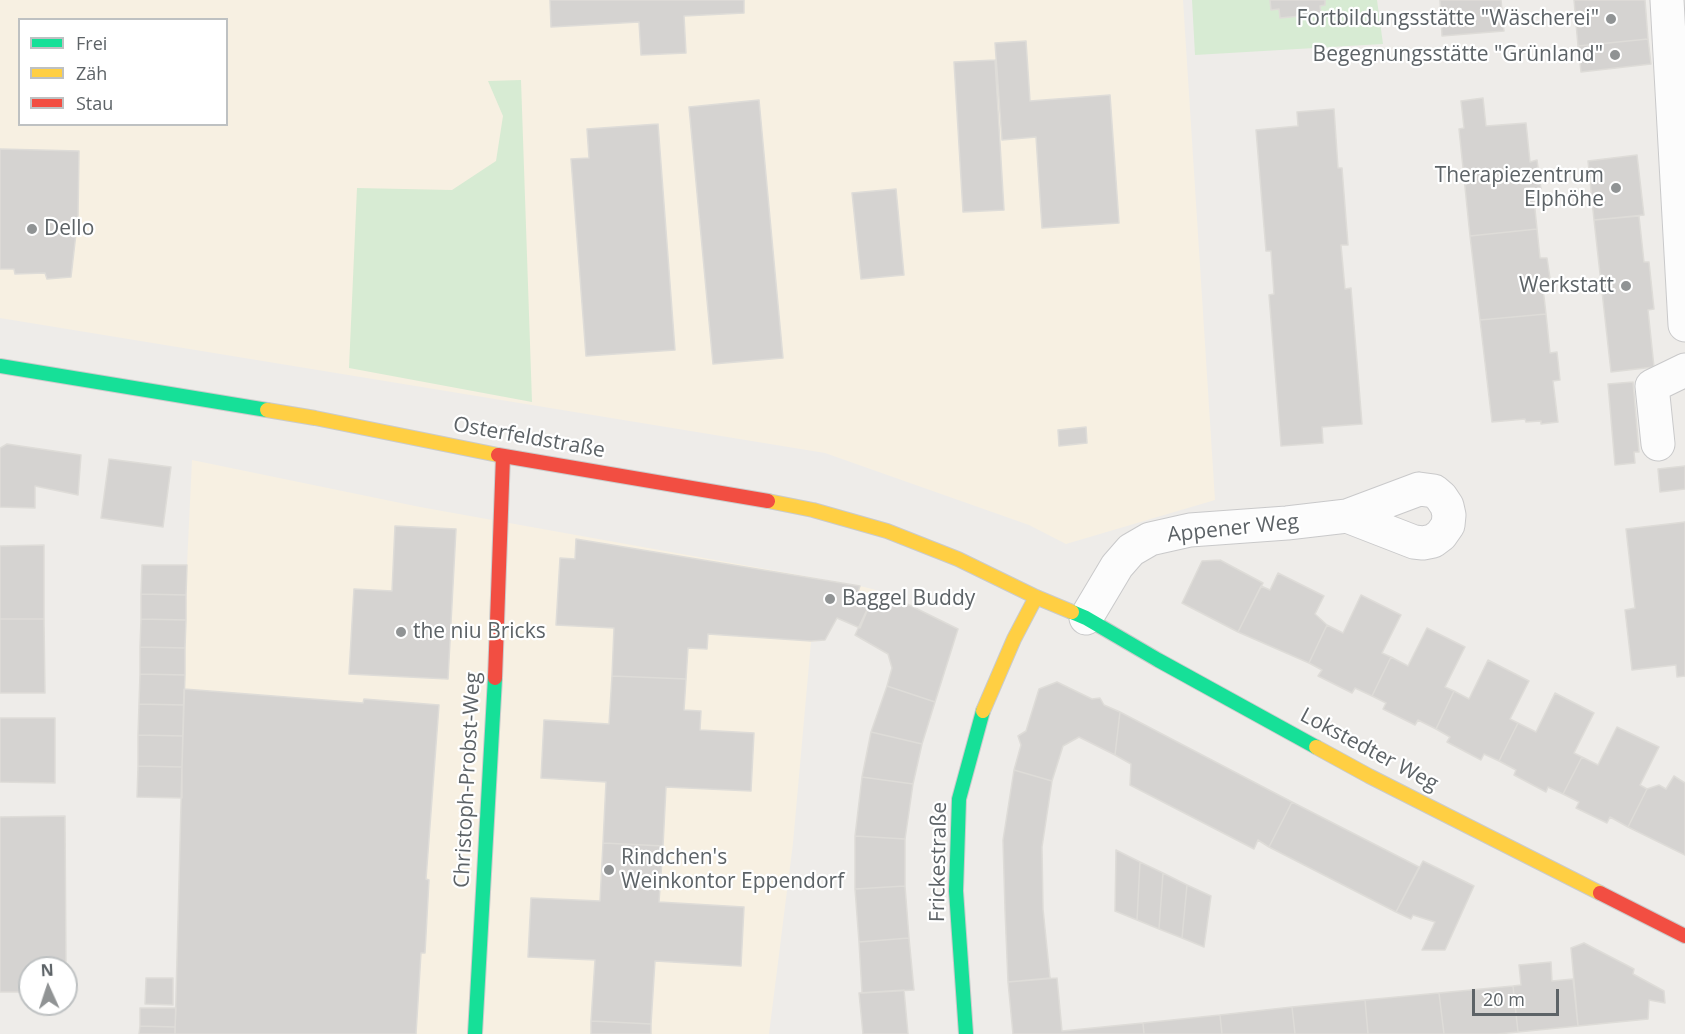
<!DOCTYPE html>
<meta charset="utf-8">
<style>
body{margin:0}
#map{position:relative;width:1685px;height:1034px;overflow:hidden;background:#eeece9;font-family:"Open Sans",sans-serif}
canvas{display:block}
.legend{position:absolute;left:18px;top:18px;width:210px;height:108px;box-sizing:border-box;background:#fff;border:2px solid #bec1c2;margin:0;padding:8px 10px;list-style:none;font-size:18px;color:#5d6367}
.legend li{display:flex;align-items:center;gap:12px;height:30px}
.legend b{width:30px;border:2px solid #bec1c2}
.north{position:absolute;left:18px;top:956px;width:60px;height:60px;box-sizing:border-box;background:#fff;border:2px solid #bec1c2;border-radius:50%;rotate:357deg;font-size:16px;font-weight:700;line-height:24px;text-align:center;color:#5d6367}
.north::after{content:'';display:block;margin:auto;width:21px;height:27px;background:#909394;clip-path:polygon(50% 0,100% 100%,50% 72%,0 100%)}
.scale{position:absolute;left:1472px;top:989px;width:87px;height:27px;box-sizing:border-box;border:3px solid #5d6367;border-top:0;padding-left:8px;font-size:18px;line-height:21px;white-space:nowrap;color:#5d6367;-webkit-text-stroke:4px #fff;paint-order:stroke}
</style>
<div id="map">
<canvas width="1685" height="1034"></canvas>
<ul class="legend">
<li><b style="height:8px;background:#16e098"></b>Frei</li>
<li><b style="height:8px;background:#ffcf43"></b>Zäh</li>
<li><b style="height:8px;background:#f24e42"></b>Stau</li>
</ul>
<div class="north">N</div>
<div class="scale">20 m</div>
</div>
<script>
const c = document.querySelector('canvas').getContext('2d');
c.lineJoin = 'round';
function paint(path, color) { c.fillStyle = color; c.fill(path, 'evenodd'); }
const toPath = rows => new Path2D(rows.map(r => 'M' + r).join(''));
function strokePath(path, color, width, dash) { c.strokeStyle = color; c.lineWidth = width; c.lineCap = dash ? 'butt' : 'round'; c.setLineDash(dash || []); c.stroke(path); }
function write(font, color, halo, rows, align = 'center') {
  c.font = font + ' "Open Sans",sans-serif'; c.lineWidth = 4.5; c.setLineDash([]); c.textBaseline = 'middle'; c.strokeStyle = halo; c.fillStyle = color; for (const [text, x, y, turn = 0] of rows) {
    c.save(); c.translate(x, y); c.rotate((+turn || 0) * Math.PI / 180); c.textAlign = isNaN(turn) ? turn : align; if (halo) c.strokeText(text, 0, 0); c.fillText(text, 0, 0); c.restore();
  }
}
paint(toPath([
 [0,0,1183,0,1215,500,1066,544,1029,525,825,453,0,318],
 [20,20,226,20,226,124,20,124],
 [192,460,420,507,860,586,876,590,860,628,837,618,825,640,811,642,793,843,769,1034,175,1034,187,565]
]), '#f7f0e2');
paint(toPath([
 [1192,0,1377,0,1383,44,1195,55],
 [521,80,532,402,349,368,357,188,452,190,496,161,503,116,488,81]
]), '#d7ebd3');
const building = toPath([
 [550,0,744,0,744,13,684,16,686,53,641,55,639,22,551,27,550,0],
 [1270,0,1325,0,1325,5,1320,6,1321,14,1280,18,1279,9,1271,10,1270,0],
 [1440,0,1501,0,1504,31,1442,36,1440,0],
 [1574,0,1645,0,1648,39,1578,46,1574,0],
 [1648,39,1651,64,1581,72,1578,46,1648,39],
 [1026,41,1030,101,1110,95,1119,223,1042,228,1036,137,1002,140,995,43,1026,41],
 [995,60,1004,210,963,212,954,62,995,60],
 [1483,98,1486,126,1526,123,1530,162,1537,160,1541,189,1533,190,1537,229,1470,236,1459,129,1464,128,1461,101,1483,98],
 [759,100,783,358,713,364,689,107,759,100],
 [1334,109,1338,168,1342,168,1348,245,1341,245,1345,289,1351,288,1362,424,1322,427,1323,443,1281,446,1269,295,1274,294,1271,251,1266,251,1256,130,1298,126,1297,112,1334,109],
 [658,124,675,350,586,356,571,159,589,158,587,129,658,124],
 [0,149,79,151,78,216,71,277,47,279,45,273,15,274,14,269,0,269,0,149],
 [1637,155,1644,215,1594,220,1588,161,1637,155],
 [896,189,904,275,861,279,852,193,896,189],
 [1639,216,1644,262,1649,262,1654,309,1648,310,1654,367,1611,372,1594,220,1639,216],
 [1537,229,1540,258,1547,258,1550,278,1542,279,1546,314,1480,320,1470,236,1537,229],
 [1546,314,1550,353,1557,352,1560,380,1553,381,1558,422,1541,424,1541,421,1526,422,1525,419,1492,422,1480,320,1546,314],
 [1633,382,1639,452,1634,452,1635,463,1615,465,1608,384,1633,382],
 [1086,427,1087,443,1059,446,1058,430,1086,427],
 [7,444,81,455,78,495,35,486,35,508,0,507,0,448,7,444],
 [109,459,171,467,163,527,101,518,109,459],
 [1685,466,1685,489,1660,492,1658,469,1685,466],
 [1685,522,1685,676,1677,677,1676,665,1632,670,1625,610,1635,608,1626,529,1685,522],
 [395,526,456,529,448,679,349,674,354,589,392,591,395,526],
 [576,539,860,586,857,594,872,599,860,628,837,618,825,640,811,641,708,634,707,649,688,648,686,679,612,676,614,628,556,625,560,558,575,559,576,539],
 [44,545,44,619,0,619,0,546,44,545],
 [1220,560,1263,583,1238,632,1182,603,1202,561,1220,560],
 [142,565,187,565,186,595,141,594,142,565],
 [1278,573,1324,596,1315,614,1327,625,1309,663,1238,632,1261,586,1270,590,1278,573],
 [141,594,186,595,186,620,141,619,141,594],
 [1361,595,1401,615,1382,653,1391,657,1372,696,1355,688,1352,693,1318,676,1322,670,1309,663,1327,625,1343,633,1361,595],
 [893,597,958,629,935,702,887,686,892,668,888,654,855,635,872,599,888,607,893,597],
 [0,619,44,619,45,693,0,693,0,619],
 [141,619,186,620,185,648,140,647,141,619],
 [1427,628,1465,647,1445,687,1454,691,1436,729,1418,720,1415,725,1383,709,1386,703,1372,696,1391,657,1408,666,1427,628],
 [140,647,185,648,185,675,140,674,140,647],
 [1488,660,1529,681,1510,719,1518,723,1499,761,1484,754,1481,760,1447,742,1450,737,1436,729,1454,691,1469,699,1488,660],
 [140,674,185,675,184,705,139,704,140,674],
 [612,676,686,679,684,710,701,711,700,730,754,733,751,791,666,787,663,846,603,843,606,782,541,778,544,720,609,724,612,676],
 [1057,682,1092,699,1100,698,1104,705,1120,712,1115,755,1079,737,1063,746,1052,781,1014,770,1021,745,1018,736,1026,731,1039,689,1057,682],
 [887,686,935,702,922,744,871,732,887,686],
 [184,689,363,703,364,699,439,705,426,879,429,880,425,953,421,953,416,1034,175,1034,184,689],
 [1555,693,1594,713,1574,753,1582,757,1563,794,1548,787,1546,792,1514,775,1516,770,1499,761,1518,723,1536,732,1555,693],
 [139,704,184,705,183,736,138,735,139,704],
 [1120,712,1292,802,1269,847,1258,840,1254,849,1130,785,1131,764,1115,755,1120,712],
 [0,718,55,718,55,783,0,782,0,718],
 [1617,727,1659,747,1640,785,1647,789,1628,827,1610,817,1607,823,1576,808,1579,802,1563,794,1582,757,1598,765,1617,727],
 [871,732,922,744,913,784,862,777,871,732],
 [138,735,183,736,182,767,138,766,138,735],
 [138,766,182,767,182,798,137,797,138,766],
 [1014,770,1052,781,1042,847,1043,909,1050,978,1008,982,1005,910,1003,840,1014,770],
 [1674,776,1685,783,1685,855,1628,827,1647,789,1659,785,1666,789,1674,776],
 [862,777,913,784,905,839,855,836,862,777],
 [1292,802,1419,867,1396,912,1269,847,1292,802],
 [65,816,66,968,30,968,30,992,0,992,0,817,65,816],
 [855,836,905,839,905,886,855,889,855,836],
 [603,843,663,846,659,902,744,907,741,966,655,961,651,1024,591,1021,595,960,528,957,531,898,600,901,603,843],
 [1116,850,1140,862,1137,920,1115,911,1116,850],
 [1423,861,1474,886,1445,950,1422,950,1435,922,1413,915,1411,919,1396,912,1423,861],
 [1140,862,1163,873,1159,929,1137,920,1140,862],
 [1163,873,1187,885,1182,938,1159,929,1163,873],
 [1187,885,1211,896,1204,947,1182,938,1187,885],
 [905,886,909,938,859,942,855,889,905,886],
 [909,938,914,990,862,993,859,942,909,938],
 [1584,943,1634,969,1633,974,1664,991,1665,1003,1649,1000,1648,1019,1578,1026,1571,948,1584,943],
 [1551,962,1552,981,1573,979,1578,1026,1518,1032,1513,986,1521,985,1519,965,1551,962],
 [146,978,173,978,173,1005,145,1004,146,978],
 [1057,978,1062,1031,1143,1023,1144,1034,1013,1034,1008,982,1057,978],
 [1513,986,1518,1032,1497,1034,1444,1034,1439,993,1513,986],
 [904,990,908,1034,863,1034,859,993,904,990],
 [1439,993,1444,1034,1368,1034,1365,1000,1439,993],
 [1365,1000,1368,1034,1295,1034,1292,1007,1365,1000],
 [1292,1007,1295,1034,1222,1034,1220,1015,1292,1007],
 [140,1008,176,1008,175,1027,140,1026,140,1008],
 [1220,1015,1222,1034,1144,1034,1143,1023,1220,1015],
 [591,1021,651,1024,651,1034,591,1034,591,1021],
 [140,1026,175,1027,175,1034,139,1034,140,1026]
]);
paint(building, '#d5d3d1');
strokePath(building, '#dedcd8', 1.5);
const street = toPath([
 [1667,0,1685,325],
 [1658,444,1652,386,1685,370],
 [1419,489,1434,491,1441,497,1447,506,1449,515,1448,525,1441,535,1433,541,1423,543,1414,542,1347,516,1419,489],
 [1086,618,1117,566,1131,550,1150,539,1190,530,1287,523,1347,516]
]);
const fast = toPath([
 [0,366,267,410],
 [1072,612,1086,618,1158,660,1316,747],
 [475,1034,495,678],
 [966,1034,956,891,959,799,983,711]
]);
const slow = toPath([
 [267,410,315,418,498,455],
 [768,501,813,510,887,531,958,559,1036,597,1072,612],
 [983,711,1014,639,1036,597],
 [1316,747,1369,776,1600,893]
]);
const jam = toPath([
 [498,455,768,501],
 [495,678,503,456],
 [1600,893,1685,936]
]);
strokePath(street, '#c9c9ca', 35);
strokePath(fast, '#cacbcb', 16);
strokePath(slow, '#cacbcb', 16);
strokePath(jam, '#cacbcb', 16);
strokePath(street, '#fcfcfc', 33);
strokePath(fast, '#16e098', 14);
strokePath(slow, '#ffcf43', 14);
strokePath(jam, '#f24e42', 14);
for (const [x, y, r, color] of [
 [1611,19,6,"#909394"],
 [1615,55,6,"#909394"],
 [1616,188,6,"#909394"],
 [32,229,6,"#909394"],
 [1626,286,6,"#909394"],
 [830,599,6,"#909394"],
 [401,632,6,"#909394"],
 [609,870,6,"#909394"]
]) { const dot = new Path2D(); dot.arc(x, y, r, 0, 2 * Math.PI); c.fillStyle = color; c.fill(dot); strokePath(dot, '#fff', 2); }
write('21px', '#5d6367', '#fff', [
 ["Fortbildungsstätte \"Wäscherei\"",1599,19],
 ["Begegnungsstätte \"Grünland\"",1603,55],
 ["Therapiezentrum",1604,176],
 ["Elphöhe",1604,200],
 ["Dello",44,229,"left"],
 ["Werkstatt",1614,286],
 ["Baggel Buddy",842,599,"left"],
 ["the niu Bricks",413,632,"left"],
 ["Rindchen's",621,858,"left"],
 ["Weinkontor Eppendorf",621,882,"left"]
], 'right');
write('21px', '#5d6367', '#fff', [
 ["Osterfeldstraße",529,438,10],
 ["Appener Weg",1233,529,-6],
 ["Lokstedter Weg",1369,750,28],
 ["Christoph-Probst-Weg",468,780,-87],
 ["Frickestraße",939,862,-89]
]);
</script>
